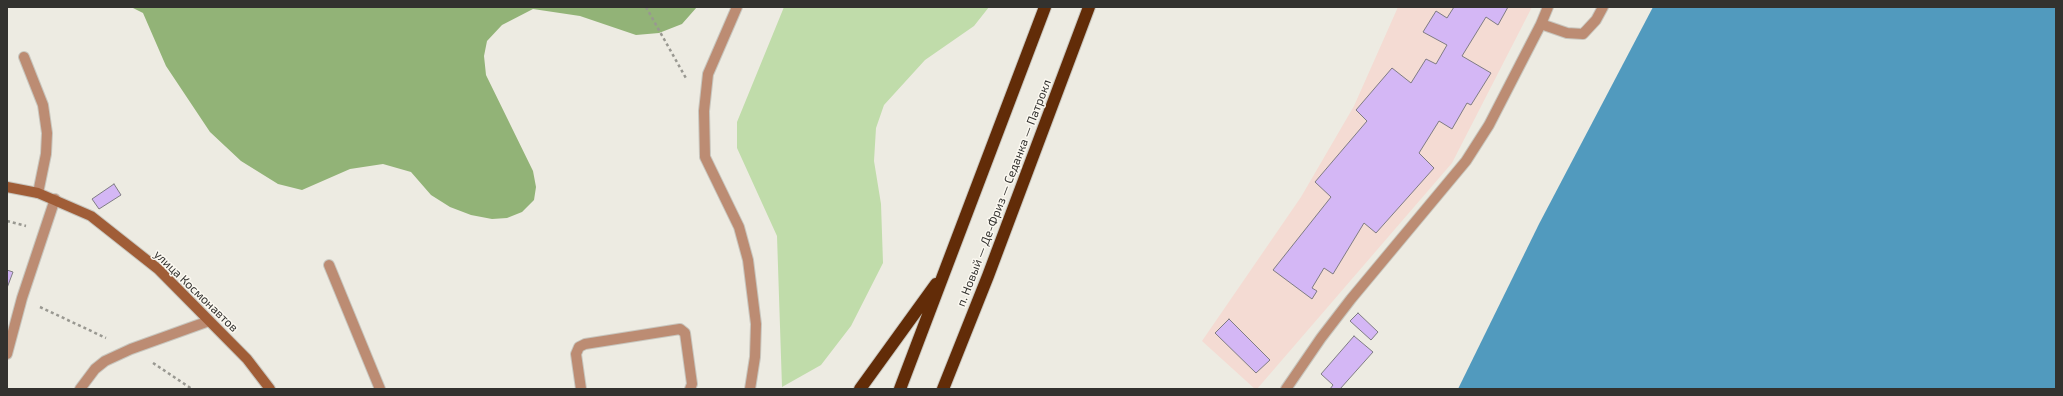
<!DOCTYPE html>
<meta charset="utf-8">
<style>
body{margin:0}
#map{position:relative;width:2063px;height:396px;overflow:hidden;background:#edebe2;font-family:"Exo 2",sans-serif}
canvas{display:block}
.frame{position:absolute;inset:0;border:8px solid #33322f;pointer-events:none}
</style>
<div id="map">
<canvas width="2063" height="396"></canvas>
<div class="frame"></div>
</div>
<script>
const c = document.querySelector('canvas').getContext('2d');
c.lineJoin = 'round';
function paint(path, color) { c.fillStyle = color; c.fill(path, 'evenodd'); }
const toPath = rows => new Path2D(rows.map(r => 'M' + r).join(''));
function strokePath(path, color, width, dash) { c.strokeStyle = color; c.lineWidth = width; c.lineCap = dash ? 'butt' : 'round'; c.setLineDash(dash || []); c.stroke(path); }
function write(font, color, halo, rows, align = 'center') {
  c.font = font + ' "Exo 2",sans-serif'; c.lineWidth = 3; c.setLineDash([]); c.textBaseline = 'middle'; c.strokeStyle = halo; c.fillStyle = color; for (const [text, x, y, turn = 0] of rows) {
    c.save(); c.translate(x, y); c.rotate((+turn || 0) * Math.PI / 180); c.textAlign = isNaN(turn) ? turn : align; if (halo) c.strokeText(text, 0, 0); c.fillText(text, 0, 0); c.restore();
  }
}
paint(toPath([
 [1398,7,1532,7,1452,163,1257,389,1255,389,1202,341,1301,197,1354,106]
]), '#f4dbd3');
paint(toPath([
 [784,7,989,7,974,26,925,60,884,105,876,128,874,161,881,204,883,263,851,326,821,365,782,387,777,236,737,148,737,122]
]), '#c0dcaa');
paint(toPath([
 [131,7,697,7,682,24,659,33,636,35,580,16,533,9,502,25,487,41,484,56,486,75,533,171,536,187,534,200,522,212,507,218,492,219,471,215,450,207,431,195,411,172,383,164,350,169,302,190,278,184,241,161,210,132,166,66,143,13]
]), '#92b377');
paint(toPath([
 [1653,7,2056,7,2056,389,1458,389,1539,224]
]), '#519abe');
const building = toPath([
 [1454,7,1508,7,1498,25,1486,17,1462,56,1491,73,1471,105,1467,103,1452,129,1439,121,1419,153,1434,168,1376,233,1364,223,1333,274,1324,268,1312,288,1317,291,1312,299,1273,270,1331,197,1315,182,1367,121,1356,110,1392,68,1411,83,1426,59,1436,64,1447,45,1423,32,1436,11,1447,18,1454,7],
 [114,184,121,195,99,209,92,199,114,184],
 [7,270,13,272,7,288,7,270],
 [1358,313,1378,332,1371,340,1350,321,1358,313],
 [1229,319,1270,360,1256,373,1215,333,1229,319],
 [1354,336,1373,352,1340,389,1330,389,1333,385,1321,374,1354,336]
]);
paint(building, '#d4b7f5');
strokePath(building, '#7f7c83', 1);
const lane = toPath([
 [737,7,708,74,704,111,705,157,739,227,748,260,756,324,755,357,750,389],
 [1541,24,1548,7],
 [24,57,43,105,47,133,46,154,38,193],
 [329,265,380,389],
 [7,354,22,298,55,199],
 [80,389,95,369,105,361,131,349,209,321],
 [581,389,576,354,579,347,585,344,680,329,685,333,692,384,690,389],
 [1286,389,1321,338,1351,299,1466,161,1489,125,1541,24,1567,33,1583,34,1596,20,1603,7]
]);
const secondary = toPath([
 [7,187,38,193,91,216,158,269,247,359,270,389]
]);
const highway = toPath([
 [860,389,936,284],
 [900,389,1045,7],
 [943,389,988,276,1089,7]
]);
strokePath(lane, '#c8c6be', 12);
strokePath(secondary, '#c8c6be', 12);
strokePath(highway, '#c8c6be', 14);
strokePath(toPath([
 [646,7,687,80],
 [7,221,26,226],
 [40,307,106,338],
 [153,363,192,389]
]), '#999891', 2.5, [3, 3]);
strokePath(lane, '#bc8c73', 10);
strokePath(secondary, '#a05d37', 10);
strokePath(highway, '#622c08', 12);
write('12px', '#33322f', '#fbf8f0', [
 ["п. Новый — Де-Фриз — Седанка — Патрокл",1004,193,-69],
 ["улица Космонавтов",196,291,44]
]);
</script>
